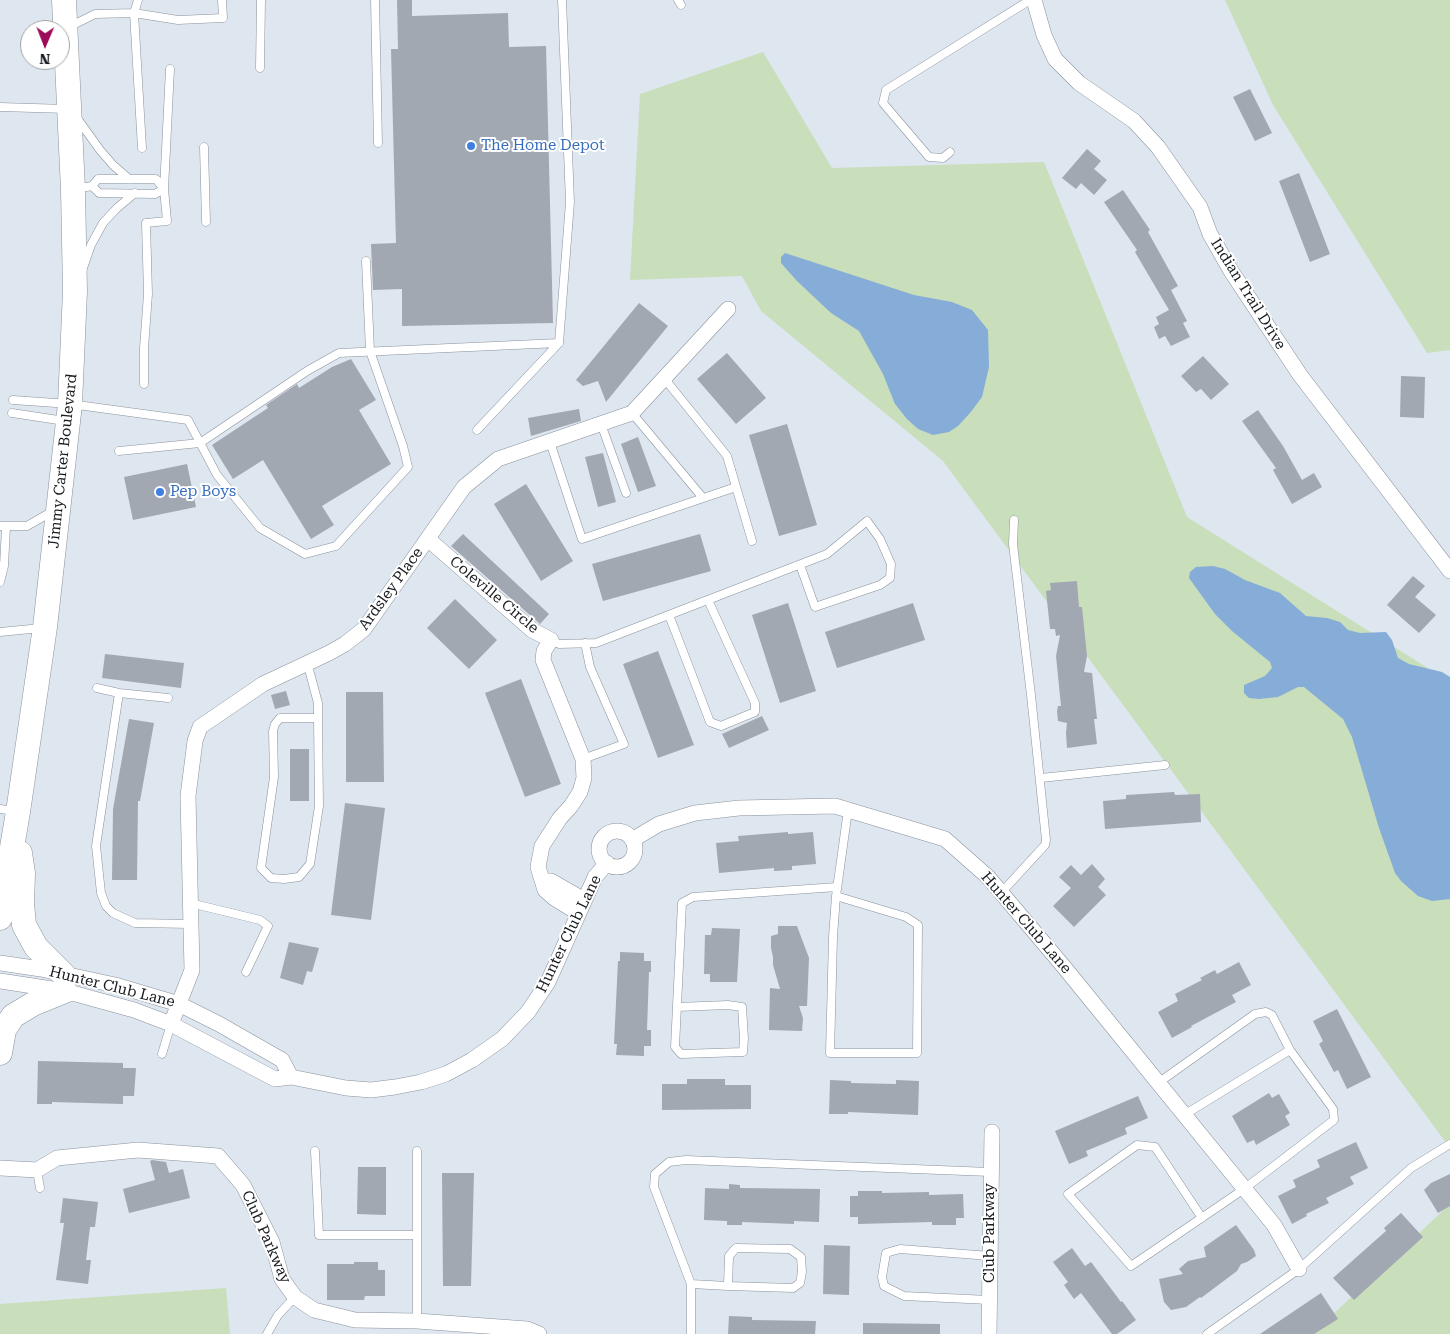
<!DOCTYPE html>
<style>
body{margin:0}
#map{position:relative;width:1450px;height:1334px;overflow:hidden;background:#dee6f0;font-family:"Roboto Serif",serif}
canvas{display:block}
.north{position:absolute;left:20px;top:20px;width:50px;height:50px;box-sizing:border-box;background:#fff;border:1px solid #a2a3a5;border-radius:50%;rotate:181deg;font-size:14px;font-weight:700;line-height:20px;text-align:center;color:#171a1e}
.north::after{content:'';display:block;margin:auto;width:18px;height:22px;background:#9c0c5a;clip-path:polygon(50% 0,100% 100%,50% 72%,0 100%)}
</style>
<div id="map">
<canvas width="1450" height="1334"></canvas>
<div class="north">N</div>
</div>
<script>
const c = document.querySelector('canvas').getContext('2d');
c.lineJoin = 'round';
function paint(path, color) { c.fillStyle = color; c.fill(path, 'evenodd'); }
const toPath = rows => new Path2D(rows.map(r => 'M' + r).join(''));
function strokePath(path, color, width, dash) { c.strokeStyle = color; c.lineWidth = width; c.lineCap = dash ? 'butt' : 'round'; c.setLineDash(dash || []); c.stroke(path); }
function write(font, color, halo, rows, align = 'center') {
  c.font = font + ' "Roboto Serif",serif'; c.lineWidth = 4; c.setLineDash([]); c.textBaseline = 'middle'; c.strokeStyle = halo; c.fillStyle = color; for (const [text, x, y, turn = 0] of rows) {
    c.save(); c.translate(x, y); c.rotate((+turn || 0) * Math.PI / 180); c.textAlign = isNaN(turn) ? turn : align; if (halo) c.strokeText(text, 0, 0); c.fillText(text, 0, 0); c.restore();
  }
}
paint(toPath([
 [1225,0,1450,0,1450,350,1427,353,1273,105],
 [763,52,832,168,1044,162,1187,517,1450,682,1450,1148,943,461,761,311,742,276,630,280,640,94],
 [1450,1204,1450,1334,1312,1334],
 [226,1288,230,1334,0,1334,0,1304]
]), '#c9debb');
paint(toPath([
 [785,253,914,295,952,302,972,310,988,330,989,367,982,397,970,413,958,426,949,432,933,435,918,429,907,419,895,404,883,374,859,331,831,313,797,281,781,263,781,257],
 [1213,566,1225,569,1245,580,1280,593,1306,616,1327,618,1340,622,1348,630,1360,633,1386,632,1392,640,1398,658,1409,664,1442,672,1450,677,1450,899,1432,901,1418,896,1401,881,1395,873,1379,828,1352,737,1343,719,1304,687,1298,687,1278,697,1259,699,1249,698,1244,693,1244,685,1265,676,1272,668,1270,662,1232,631,1215,614,1189,578,1190,572,1196,567]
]), '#86acd8');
paint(toPath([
 [397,0,412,0,412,16,508,13,509,47,546,46,553,323,402,326,402,289,373,290,371,244,396,243,391,49,398,49],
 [1250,89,1272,133,1255,141,1233,97],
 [1087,149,1101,161,1094,169,1107,180,1094,195,1081,183,1076,189,1062,178],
 [1299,173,1330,254,1310,262,1279,181],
 [1123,190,1150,230,1148,232,1178,286,1171,290,1187,321,1183,323,1190,337,1171,346,1165,336,1159,339,1154,327,1159,324,1156,317,1169,310,1135,252,1137,250,1104,202],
 [639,303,668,326,606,402,598,381,583,386,576,380],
 [727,353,766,398,736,424,697,379],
 [1203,356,1229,384,1211,400,1201,389,1196,392,1181,376],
 [351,359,376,400,359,410,391,464,322,506,334,525,311,539,263,460,233,479,212,445,268,408,266,405,297,384,299,388,332,367],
 [1401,376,1425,377,1424,418,1400,417],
 [579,409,581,421,531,436,528,418],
 [1258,410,1283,446,1302,480,1314,473,1322,487,1292,504,1273,470,1276,468,1242,421],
 [787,424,817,525,779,536,749,435],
 [638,437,656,486,638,492,621,444],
 [603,453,616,502,598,507,585,457],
 [187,464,196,507,133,520,124,477],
 [526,484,573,561,541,581,494,504],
 [463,534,549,614,540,624,451,546],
 [700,534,711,571,603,601,592,564],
 [1413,576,1425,586,1415,597,1436,615,1419,633,1387,605],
 [1077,581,1079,607,1082,607,1087,656,1084,672,1092,673,1097,719,1094,719,1097,744,1067,748,1066,733,1067,723,1058,721,1057,711,1058,706,1061,706,1056,656,1060,635,1056,636,1055,629,1050,629,1046,591,1051,590,1050,583],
 [455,599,497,640,469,669,427,628],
 [788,603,816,691,780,703,752,615],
 [913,603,925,640,837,668,825,632],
 [658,651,694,745,658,758,623,664],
 [105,654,184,663,181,688,102,678],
 [521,679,561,784,525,797,485,693],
 [286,691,290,705,275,709,271,695],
 [346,692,383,692,384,782,346,782],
 [762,716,769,730,729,748,722,734],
 [129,719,154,723,140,801,138,801,137,880,112,880,113,809],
 [290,749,309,749,309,801,290,801],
 [1174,792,1175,795,1200,794,1201,822,1105,829,1103,801,1126,799,1126,795],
 [345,803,385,808,371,920,331,915],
 [788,832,788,834,813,832,816,864,792,866,792,870,774,871,774,868,719,873,716,843,739,841,738,836],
 [1092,864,1105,879,1098,887,1106,895,1074,927,1053,906,1071,888,1059,877,1071,865,1081,875],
 [778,926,797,926,809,958,807,1006,799,1006,803,1018,802,1031,769,1030,770,988,780,989,773,965,773,957,771,948,771,936,778,934],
 [712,928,740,929,737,982,710,982,710,974,704,974,705,935,711,935],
 [289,942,319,948,312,972,307,971,303,985,280,978],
 [620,952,644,953,644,961,651,961,651,972,649,972,647,1030,651,1030,651,1046,644,1046,644,1056,616,1055,617,1044,614,1044,618,961,620,961],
 [1239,962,1251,985,1232,995,1236,1002,1191,1026,1192,1027,1172,1038,1158,1012,1178,1001,1175,994,1202,980,1200,978,1215,970,1217,974],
 [1337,1009,1371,1077,1347,1089,1338,1070,1334,1072,1319,1044,1323,1041,1313,1021],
 [38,1061,123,1063,123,1068,136,1068,134,1096,123,1096,123,1104,52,1102,52,1104,37,1104],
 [687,1079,725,1079,725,1085,751,1085,751,1109,662,1110,662,1084,687,1084],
 [830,1080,851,1081,851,1083,896,1084,896,1080,919,1081,918,1115,848,1112,848,1114,829,1114],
 [1269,1093,1272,1098,1279,1094,1290,1113,1285,1116,1290,1125,1256,1145,1254,1140,1247,1143,1232,1116],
 [1138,1096,1148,1118,1125,1128,1127,1134,1086,1151,1088,1156,1069,1164,1055,1131],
 [1356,1142,1368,1168,1350,1177,1354,1184,1326,1198,1329,1203,1306,1214,1307,1216,1292,1224,1278,1196,1296,1187,1293,1180,1320,1167,1317,1160],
 [152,1160,166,1162,169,1173,183,1169,190,1198,129,1213,123,1189,155,1180,150,1161],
 [358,1167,386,1167,386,1215,357,1214],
 [442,1173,474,1173,471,1286,443,1286],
 [1450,1174,1450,1206,1438,1213,1424,1190,1431,1183],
 [729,1184,740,1185,740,1188,820,1189,819,1222,794,1221,794,1224,742,1222,742,1225,727,1225,727,1221,704,1220,705,1188,729,1189],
 [858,1191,882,1191,882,1193,929,1192,929,1195,963,1194,964,1218,956,1218,956,1225,932,1225,932,1222,858,1224,858,1217,850,1217,850,1196,858,1196],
 [63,1198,98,1202,95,1227,90,1227,86,1260,91,1260,88,1284,56,1280,64,1223,60,1223],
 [1401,1213,1423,1237,1354,1300,1333,1278,1386,1231,1384,1228],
 [1236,1225,1254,1250,1256,1256,1247,1262,1241,1264,1237,1271,1201,1298,1200,1297,1186,1307,1171,1310,1164,1302,1159,1279,1183,1274,1179,1269,1188,1261,1206,1257,1204,1247],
 [824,1245,850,1246,849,1295,823,1294],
 [1072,1248,1085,1266,1091,1262,1121,1302,1122,1301,1136,1320,1117,1334,1112,1334,1081,1293,1074,1299,1064,1285,1068,1282,1053,1262],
 [354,1262,378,1262,378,1270,385,1270,385,1296,365,1296,364,1300,327,1300,327,1264,354,1264],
 [1321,1293,1338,1319,1314,1334,1260,1334],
 [729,1316,752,1317,752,1320,816,1321,815,1334,728,1334],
 [863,1323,940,1324,940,1334,863,1334]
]), '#a1a8b2');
const lane = toPath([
 [138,0,134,13,142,148],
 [375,0,378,143],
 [678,0,681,5],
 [69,27,95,14,134,13,178,20,223,18,222,0],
 [260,68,261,0],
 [0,107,67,109],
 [77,118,100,150,113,165,129,179],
 [204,147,206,222],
 [950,152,943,158,929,157,883,103,886,90,1030,0],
 [75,189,92,186,98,179,156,179,164,189,155,194,99,193,92,186],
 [83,268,91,245,103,223,117,208,135,193],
 [664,378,727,456,752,541],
 [144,384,144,348,148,294,146,223,167,221,164,189,170,69],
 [13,400,70,404,188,420,217,475,260,528,305,554,336,546,408,467,403,446,370,351,366,261],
 [12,413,65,421],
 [632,413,703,498],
 [601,424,626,493],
 [477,430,559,343,570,202,562,0],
 [550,442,582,539,736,487],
 [119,451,200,443,307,371,339,353,559,343],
 [0,526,27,526,53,511],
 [0,566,4,566,6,527],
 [0,582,4,566],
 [669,615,710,722,721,726,755,712,755,703,708,600],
 [0,632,41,628],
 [551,640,559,644,596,643,827,554,867,521,880,539,891,564,890,578,880,585,815,607,800,565],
 [307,662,318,703,318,718,319,806,310,864,299,877,284,879,271,878,261,868,274,777,273,731,275,724,280,718,318,718],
 [97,688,119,693,168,698],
 [119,693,96,846,101,893,106,906,113,913,135,923,191,924],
 [583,759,624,744,590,667,585,643],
 [1041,778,1165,765],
 [0,809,15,811],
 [1001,893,1045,845,1046,840,1031,695,1013,544,1014,520],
 [836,896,906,917,918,925,917,1053,830,1053,833,937,836,896,848,810],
 [190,903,260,920,268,926,246,972],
 [677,1007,728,1005,742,1007,744,1039,743,1052,681,1054,675,1047,682,903,693,897,837,887],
 [162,1054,171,1024],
 [1158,1083,1255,1014,1266,1012,1272,1015,1290,1050,1333,1109,1334,1120,1244,1189,1131,1266,1068,1194,1137,1145,1155,1147,1202,1218],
 [1184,1115,1290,1050],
 [315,1151,319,1235,416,1235],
 [417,1151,417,1321],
 [37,1170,40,1188],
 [691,1284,728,1286,793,1288,800,1283,802,1272,801,1257,790,1249,736,1248,729,1256,728,1286],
 [989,1300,904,1296,884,1286,882,1277,886,1253,900,1249,990,1256],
 [267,1334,278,1315,295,1297],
 [691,1334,691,1284,654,1187,655,1174,669,1162,686,1160,990,1172],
 [1207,1334,1299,1269,1411,1168,1450,1144]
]);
const street = toPath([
 [1034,0,1044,35,1055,59,1079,83,1134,121,1158,147,1200,207,1210,234,1231,271,1300,375,1450,571],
 [428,539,532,630,551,640,544,651,543,660,583,759,584,778,580,792,571,806,560,818,542,846,538,867,545,890,554,898,578,913],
 '599 849a18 18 0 1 1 36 0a18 18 0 1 1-36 0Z',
 [632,840,659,824,695,813,739,808,835,806,945,839,988,877,1064,967,1274,1225,1299,1269],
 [544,881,551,881,584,900],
 [0,963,41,969,115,985,179,1004,219,1024,282,1060,291,1077],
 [0,981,65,991,134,1010,171,1024,275,1079,291,1077,346,1088,371,1090,395,1087,421,1082,446,1074,472,1060,502,1039,528,1012,548,982,595,877,607,863],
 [171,1024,192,970,188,796,195,741,200,727,263,684,329,653,345,644,364,629,464,487,498,459,632,413,728,309],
 [0,1168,37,1170,57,1158,138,1150,218,1156,243,1185,272,1242,282,1279,295,1297,314,1310,355,1320,417,1321,527,1329,539,1334],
 [989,1334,992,1132]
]);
const primary = toPath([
 [20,853,23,873,22,904,24,925,36,947,63,974],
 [0,918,18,812,45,627,70,404,75,291,73,190,64,0],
 [0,1053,4,1030,13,1016,33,1004,65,991]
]);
strokePath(lane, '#8a929b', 9);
strokePath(street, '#8a929b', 16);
strokePath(primary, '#8a929b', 25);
strokePath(lane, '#fff', 8);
strokePath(street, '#fff', 15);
strokePath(primary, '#fff', 24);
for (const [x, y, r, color] of [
 [471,146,5,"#3f7fe0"],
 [160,492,5,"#3f7fe0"]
]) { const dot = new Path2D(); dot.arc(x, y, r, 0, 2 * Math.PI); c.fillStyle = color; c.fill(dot); strokePath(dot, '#fff', 2); }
write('15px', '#366cbe', '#fff', [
 ["The Home Depot",481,146],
 ["Pep Boys",170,492]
], 'left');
write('15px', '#171a1e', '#fff', [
 ["Indian Trail Drive",1248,294,58],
 ["Jimmy Carter Boulevard",63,461,-84],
 ["Ardsley Place",391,589,-54],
 ["Coleville Circle",494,595,40],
 ["Hunter Club Lane",1026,923,49],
 ["Hunter Club Lane",569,934,-64],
 ["Hunter Club Lane",112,987,14],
 ["Club Parkway",990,1233,-90],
 ["Club Parkway",266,1237,66]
]);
</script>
